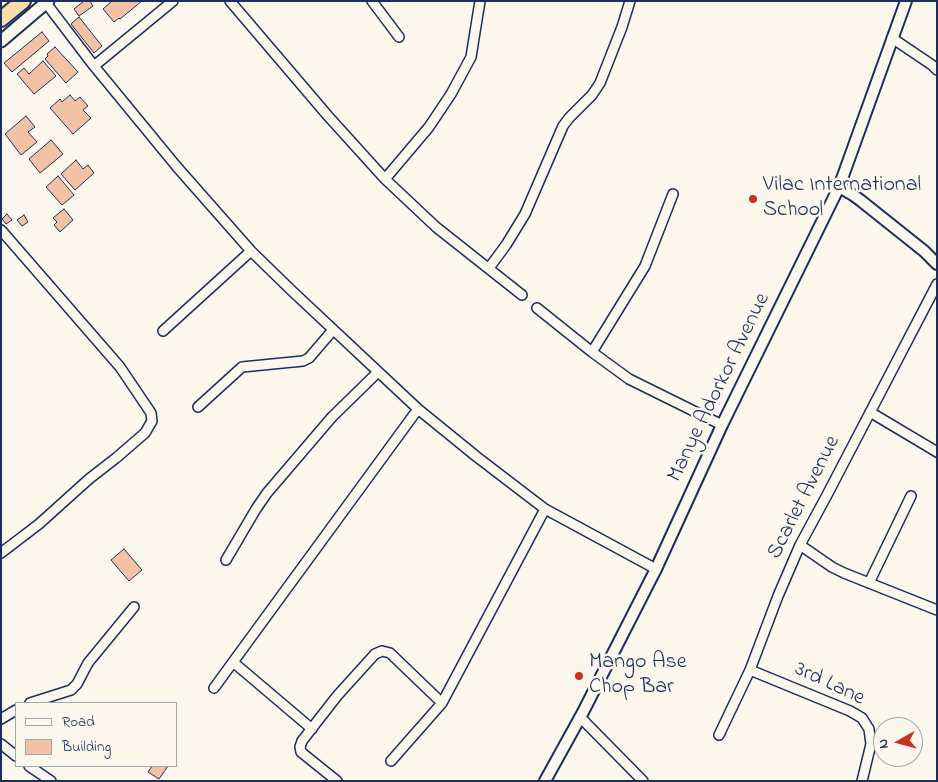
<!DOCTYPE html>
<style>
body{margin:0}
#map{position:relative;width:938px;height:782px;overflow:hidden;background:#fbf7ec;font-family:"Indie Flower",sans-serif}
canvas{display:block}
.frame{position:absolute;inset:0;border:2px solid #1b2f5e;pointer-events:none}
.legend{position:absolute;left:15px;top:702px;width:162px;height:65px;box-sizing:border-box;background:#fbf7ec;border:1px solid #a1a7b3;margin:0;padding:6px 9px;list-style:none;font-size:15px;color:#1b2f5e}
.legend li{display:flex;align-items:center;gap:10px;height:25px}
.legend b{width:25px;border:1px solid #a1a7b3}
.north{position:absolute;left:873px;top:717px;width:50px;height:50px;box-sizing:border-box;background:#fbf7ec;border:1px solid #a1a7b3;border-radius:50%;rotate:263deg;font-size:14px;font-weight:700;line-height:20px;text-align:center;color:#1b2f5e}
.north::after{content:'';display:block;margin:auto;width:18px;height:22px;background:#c8321e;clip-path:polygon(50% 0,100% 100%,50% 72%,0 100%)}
</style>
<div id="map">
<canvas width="938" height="782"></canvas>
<div class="frame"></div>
<ul class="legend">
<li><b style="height:6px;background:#fbf7ec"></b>Road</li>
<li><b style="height:14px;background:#f3c1a3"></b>Building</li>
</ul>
<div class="north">N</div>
</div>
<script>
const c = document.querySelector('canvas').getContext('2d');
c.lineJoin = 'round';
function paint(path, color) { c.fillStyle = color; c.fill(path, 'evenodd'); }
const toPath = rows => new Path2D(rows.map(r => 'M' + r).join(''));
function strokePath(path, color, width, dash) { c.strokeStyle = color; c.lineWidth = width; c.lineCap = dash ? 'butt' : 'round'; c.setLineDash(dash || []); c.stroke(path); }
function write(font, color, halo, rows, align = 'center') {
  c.font = font + ' "Indie Flower",sans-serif'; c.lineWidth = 5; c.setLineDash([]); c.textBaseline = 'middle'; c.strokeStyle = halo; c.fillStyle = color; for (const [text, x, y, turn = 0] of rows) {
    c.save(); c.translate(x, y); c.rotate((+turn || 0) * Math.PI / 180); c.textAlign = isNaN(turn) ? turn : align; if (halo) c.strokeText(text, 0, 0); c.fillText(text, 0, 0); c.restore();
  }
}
const building = toPath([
 [84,1,90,1,93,6,79,16,74,9,84,1],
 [112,1,142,1,120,19,119,18,114,22,103,9,112,1],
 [79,17,102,46,94,53,71,24,79,17],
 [42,32,49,41,12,72,4,63,42,32],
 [55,47,78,72,66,83,45,59,48,56,47,54,55,47],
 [43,61,56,76,34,94,17,74,24,68,29,74,43,61],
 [70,95,75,101,80,97,88,106,83,110,91,118,73,134,50,108,60,99,62,102,70,95],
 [26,116,35,127,28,132,37,142,21,155,5,134,26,116],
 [51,140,63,154,40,173,29,159,51,140],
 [76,160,83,169,88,165,94,173,75,190,61,174,76,160],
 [58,176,74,195,62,205,46,187,58,176],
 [64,209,73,220,60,232,54,225,57,222,53,218,64,209],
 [7,214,12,220,6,224,2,219,7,214],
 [24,215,28,222,22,226,17,220,24,215],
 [124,549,142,570,129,581,111,560,124,549],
 [152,766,168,766,159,779,148,772,152,766]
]);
paint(building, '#f3c1a3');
strokePath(building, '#1b2f5e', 1);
const minor = toPath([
 [230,1,328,116,385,179,436,227,522,295],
 [372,1,399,37],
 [46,3,94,66,177,167,251,251,291,290,418,409,477,457,545,509,656,569],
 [892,38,932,65,937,70],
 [94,66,173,1],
 [385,179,429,127,451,94,471,57,480,1],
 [1,230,120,367,151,413,152,421,145,433,116,458,89,479,39,524,1,553],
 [489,268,506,245,525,214,563,126,569,118,592,95,600,83,622,27,630,1],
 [537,308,592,352,629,379,722,425],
 [163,331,251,251],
 [592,352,645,266,673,194],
 [198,407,242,367,303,361,309,358,333,330],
 [870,412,937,452],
 [800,545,832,567,844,573,937,610],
 [226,560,256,509,267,493,332,417,378,372],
 [869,583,911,496],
 [233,662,312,729],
 [750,670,850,711,862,718,869,729,871,744,862,781],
 [214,688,418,409],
 [30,703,71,690,77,684,88,663,134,607],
 [580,717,643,781],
 [1,719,16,710],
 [719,735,750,670,778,596,800,545,827,495,937,284],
 [1,744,16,756],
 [391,761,442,703,545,509],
 [29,766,51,781],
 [337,781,301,752,300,747,302,741,337,696,375,654,382,651,390,653,442,703]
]);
const tertiary = toPath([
 [839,187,853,195,860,200,924,251,937,264],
 [545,781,582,714,656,569,722,425,839,187,906,1]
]);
const secondary = toPath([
 [1,41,48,1]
]);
const trunk = toPath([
 [1,19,23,1]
]);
strokePath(minor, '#1b2f5e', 12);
strokePath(tertiary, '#1b2f5e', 14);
strokePath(secondary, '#1b2f5e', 15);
strokePath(trunk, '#1b2f5e', 18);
strokePath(minor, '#fbf7ec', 9);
strokePath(tertiary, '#fbf7ec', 10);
strokePath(secondary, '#fbf7ec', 11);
strokePath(trunk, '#f9deab', 14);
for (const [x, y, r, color] of [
 [753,199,5,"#c8321e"],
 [579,676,5,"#c8321e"]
]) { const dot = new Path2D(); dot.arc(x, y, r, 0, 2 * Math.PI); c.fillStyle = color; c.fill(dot); strokePath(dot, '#fbf7ec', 2); }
write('22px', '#1b2f5e', '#fbf7ec', [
 ["Vilac International",763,186],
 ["School",763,211],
 ["Mango Ase",589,663],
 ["Chop Bar",589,688]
], 'left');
write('22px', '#1b2f5e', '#fbf7ec', [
 ["Manye Adorkor Avenue",720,388,-64],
 ["Scarlet Avenue",805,498,-63],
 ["3rd Lane",829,685,25]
]);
</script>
